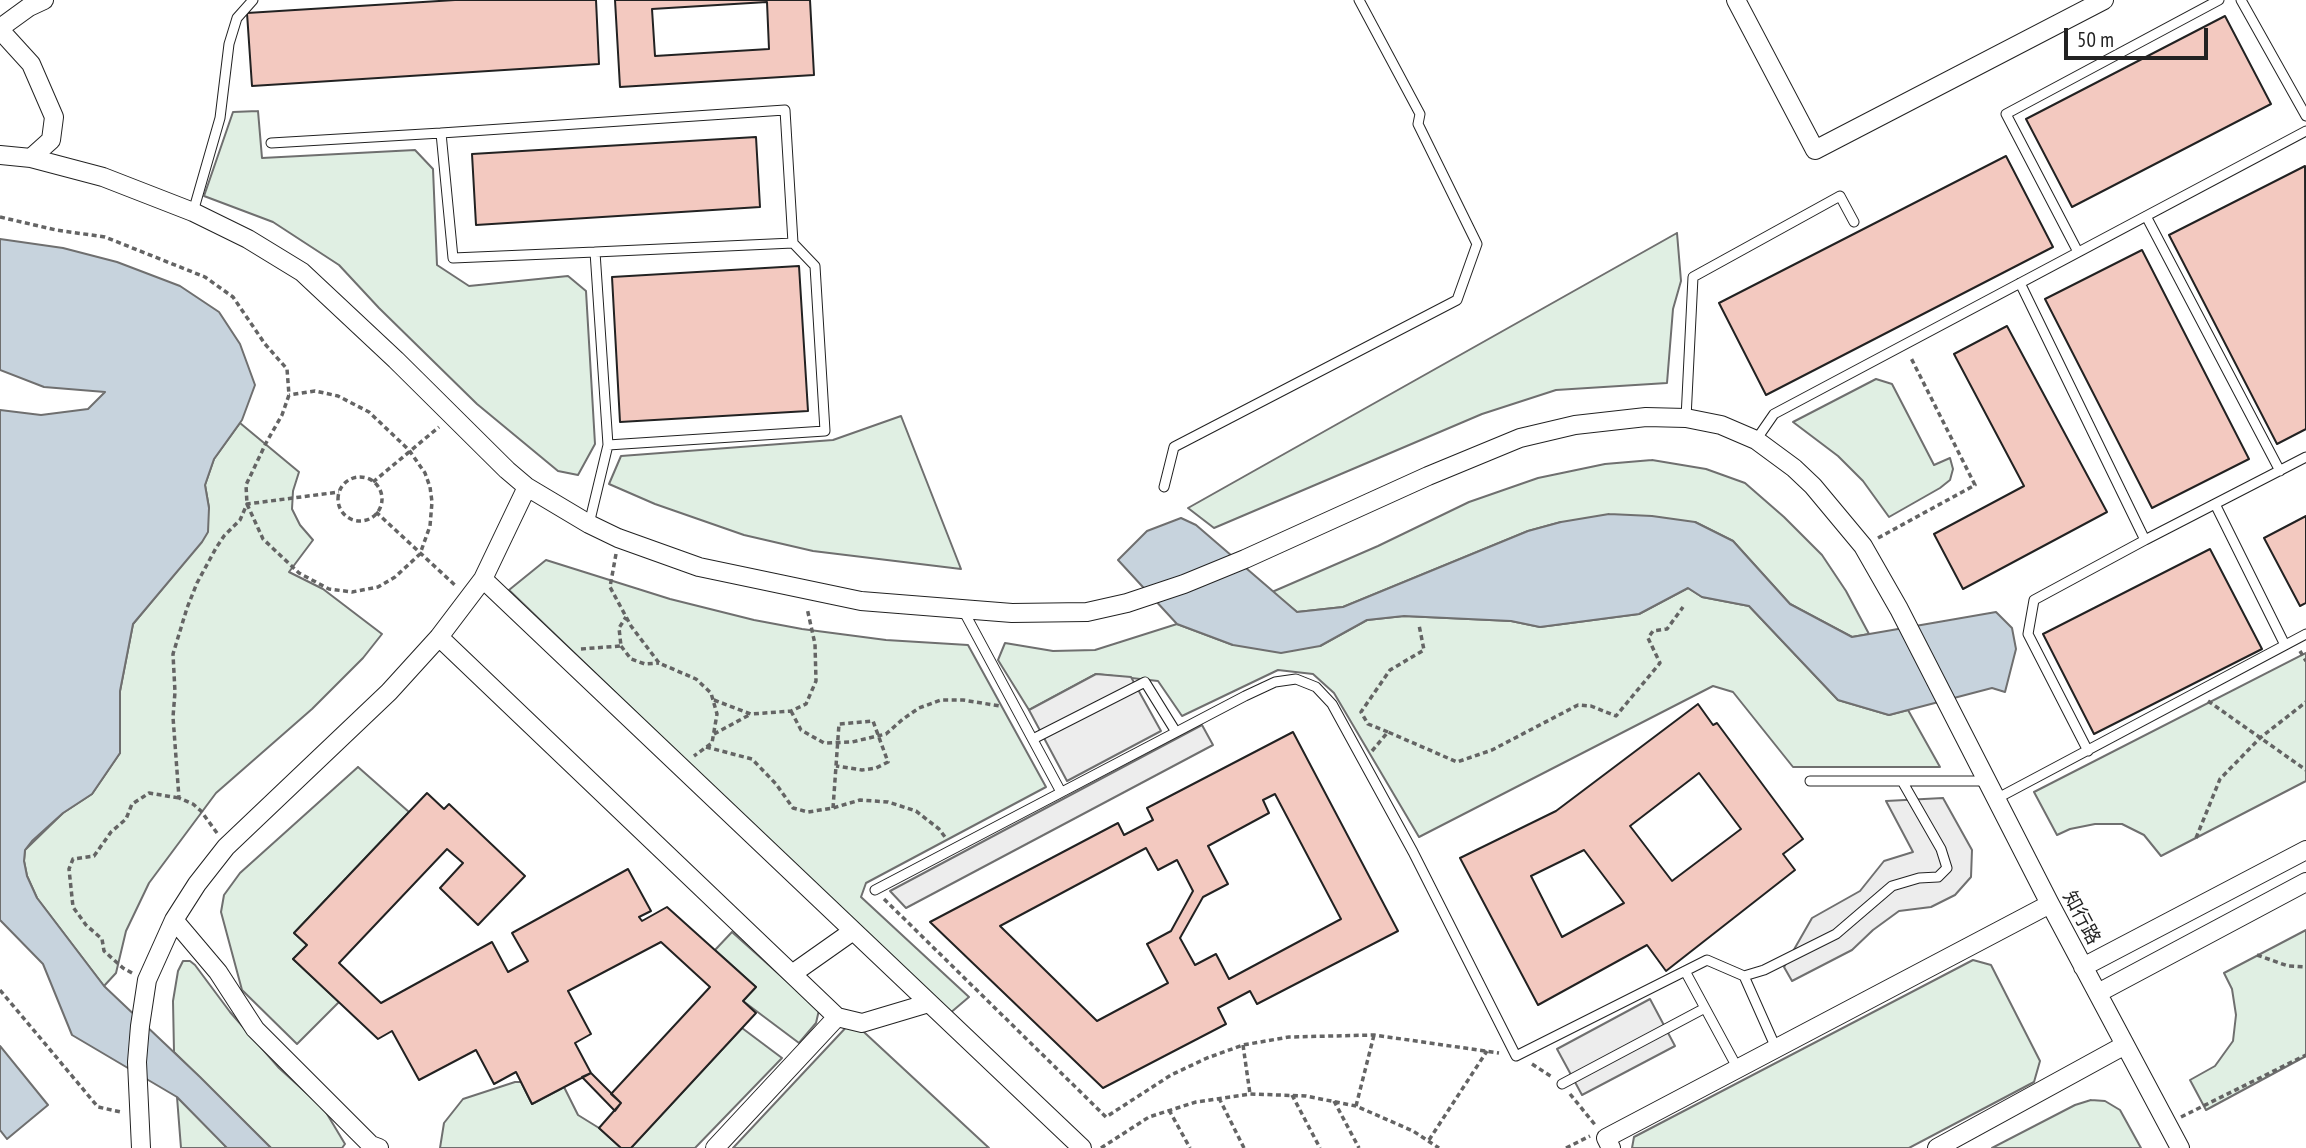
<!DOCTYPE html>
<meta charset="utf-8">
<style>
body{margin:0}
#map{position:relative;width:2306px;height:1148px;overflow:hidden;background:#fff;font-family:"PT Sans Narrow",sans-serif}
canvas{display:block}
.scale{position:absolute;left:2064px;top:28px;width:144px;height:32px;box-sizing:border-box;border:4px solid #222;border-top:0;padding-left:9px;font-size:21px;line-height:24px;white-space:nowrap;color:#222;-webkit-text-stroke:5px #fff;paint-order:stroke}
</style>
<div id="map">
<canvas width="2306" height="1148"></canvas>
<div class="scale">50 m</div>
</div>
<script>
const c = document.querySelector('canvas').getContext('2d');
c.lineJoin = 'round';
function paint(path, color) { c.fillStyle = color; c.fill(path, 'evenodd'); }
const toPath = rows => new Path2D(rows.map(r => 'M' + r).join(''));
function strokePath(path, color, width, dash) { c.strokeStyle = color; c.lineWidth = width; c.lineCap = dash ? 'butt' : 'round'; c.setLineDash(dash || []); c.stroke(path); }
function write(font, color, halo, rows, align = 'center') {
  c.font = font + ' "PT Sans Narrow","Noto Sans SC",sans-serif'; c.lineWidth = 5; c.setLineDash([]); c.textBaseline = 'middle'; c.strokeStyle = halo; c.fillStyle = color; for (const [text, x, y, turn = 0] of rows) {
    c.save(); c.translate(x, y); c.rotate((+turn || 0) * Math.PI / 180); c.textAlign = isNaN(turn) ? turn : align; if (halo) c.strokeText(text, 0, 0); c.fillText(text, 0, 0); c.restore();
  }
}
const green = toPath([
 [258,111,262,158,415,150,433,169,437,265,469,286,568,276,586,291,595,444,578,475,558,471,477,404,379,308,339,265,273,222,204,196,233,112,258,111],
 [1677,233,1681,281,1673,309,1667,383,1556,390,1482,414,1214,528,1188,508,1677,233],
 [1876,379,1892,384,1934,465,1950,458,1953,469,1950,480,1940,488,1889,517,1863,481,1838,456,1793,422,1876,379],
 [901,416,961,569,813,551,744,535,655,504,609,484,621,456,833,440,901,416],
 [240,423,299,472,293,491,292,509,300,525,313,540,289,572,323,589,382,634,363,658,312,709,216,793,149,883,126,931,116,973,104,986,37,898,27,876,24,861,25,850,63,813,92,794,120,753,120,691,133,624,186,560,209,508,205,485,214,459,240,423],
 [1652,460,1706,469,1745,483,1784,517,1822,555,1846,591,1869,634,1852,637,1790,604,1733,541,1695,522,1561,522,1528,531,1343,607,1297,612,1272,592,1378,546,1469,502,1538,478,1605,464,1652,460],
 [546,560,670,599,754,620,802,629,886,640,968,645,1046,787,866,883,861,897,969,997,949,1014,509,590,546,560],
 [1688,588,1702,597,1749,606,1838,700,1889,715,1908,710,1940,767,1793,767,1733,692,1713,686,1419,837,1334,693,1313,674,1278,670,1182,716,1158,681,1096,674,1029,710,998,660,1005,643,1053,651,1095,650,1177,624,1233,645,1320,646,1367,620,1404,616,1511,621,1540,627,1639,614,1688,588],
 [2306,653,2306,781,2161,856,2144,835,2122,824,2095,824,2070,829,2057,835,2034,792,2306,653],
 [358,767,409,812,294,933,307,945,293,959,339,1002,297,1044,242,990,221,912,224,895,240,873,358,767],
 [2306,930,2306,1056,2206,1110,2190,1080,2215,1066,2233,1041,2236,1015,2232,989,2224,973,2306,930],
 [732,932,819,1010,816,1023,799,1043,743,1001,756,987,715,950,732,932],
 [1973,960,1991,965,2040,1061,2034,1082,1909,1148,1632,1148,1634,1137,1973,960],
 [183,961,190,961,195,965,230,1012,279,1068,324,1109,345,1144,342,1148,271,1148,174,1052,173,1001,178,971,183,961],
 [852,1021,989,1148,733,1148,852,1021],
 [742,1028,782,1058,695,1148,631,1148,742,1028],
 [515,1082,521,1082,532,1104,564,1087,578,1115,599,1128,621,1148,440,1148,444,1123,463,1099,515,1082],
 [177,1097,221,1141,227,1148,181,1148,177,1097],
 [2091,1100,2105,1101,2120,1110,2141,1148,1992,1148,2075,1105,2091,1100]
]);
paint(green, '#e0efe3');
strokePath(green, '#6f6f6f', 2);
const parking = toPath([
 [1096,674,1131,677,1161,731,1067,781,1029,710,1096,674],
 [1202,725,1213,745,906,908,890,891,1202,725],
 [1943,798,1972,850,1971,877,1955,895,1931,907,1899,911,1873,930,1852,950,1792,981,1784,967,1812,918,1860,891,1884,861,1913,852,1886,801,1943,798],
 [1650,999,1675,1046,1582,1095,1557,1049,1650,999]
]);
paint(parking, '#ededed');
strokePath(parking, '#6f6f6f', 2);
const water = toPath([
 [0,239,63,248,117,262,180,286,219,312,240,344,255,385,242,420,214,459,205,485,209,508,208,532,202,542,133,624,120,691,120,753,92,794,63,813,32,841,25,850,24,861,27,876,37,898,104,986,200,1077,271,1148,227,1148,177,1097,72,1035,43,964,0,920,0,410,41,415,88,409,105,392,44,387,0,370,0,239],
 [1609,514,1652,516,1695,522,1733,541,1790,604,1852,637,1996,612,2012,628,2016,649,2005,692,1992,688,1889,715,1838,700,1749,606,1702,597,1688,588,1639,614,1540,627,1511,621,1404,616,1367,620,1320,646,1281,653,1233,645,1177,624,1118,560,1147,531,1181,518,1196,525,1297,612,1343,607,1528,531,1561,522,1609,514],
 [0,1046,48,1105,7,1139,0,1130,0,1046]
]);
paint(water, '#c7d3dd');
strokePath(water, '#6f6f6f', 2);
const building = toPath([
 [455,0,596,0,599,64,252,86,247,13,455,0],
 [615,0,810,0,814,75,620,87,615,0],
 [767,2,769,49,655,56,652,9,767,2],
 [2225,16,2271,104,2072,207,2026,119,2225,16],
 [756,137,760,207,476,225,472,154,756,137],
 [2006,156,2053,247,1766,395,1719,303,2006,156],
 [2305,166,2306,429,2277,444,2169,235,2305,166],
 [2142,250,2249,459,2152,508,2045,299,2142,250],
 [799,266,808,411,620,422,612,277,799,266],
 [2007,326,2107,512,1963,589,1934,534,2024,486,1954,354,2007,326],
 [2306,516,2306,603,2300,606,2264,538,2306,516],
 [2210,549,2262,649,2094,734,2043,634,2210,549],
 [1698,704,1713,725,1717,723,1803,839,1783,854,1795,870,1666,971,1647,945,1538,1005,1460,858,1556,811,1698,704],
 [1699,773,1741,829,1672,881,1630,826,1699,773],
 [1584,850,1624,903,1562,937,1531,876,1584,850],
 [1293,732,1398,931,1257,1004,1250,991,1218,1008,1226,1024,1103,1088,930,922,1118,823,1124,835,1153,820,1147,808,1293,732],
 [1275,794,1341,919,1229,979,1216,954,1195,965,1180,938,1203,897,1228,884,1208,846,1269,813,1263,800,1275,794],
 [1146,848,1158,870,1177,860,1193,891,1171,931,1147,944,1168,983,1097,1021,1000,926,1146,848],
 [427,793,444,809,449,804,525,876,478,925,440,888,463,863,447,849,339,963,381,1003,492,942,508,972,528,961,512,933,628,869,651,911,639,917,642,921,667,907,756,987,743,1001,756,1013,631,1148,621,1148,599,1128,621,1103,611,1094,710,987,661,942,568,991,591,1034,575,1043,591,1073,532,1104,516,1072,494,1084,476,1050,419,1080,392,1031,378,1039,293,959,307,945,294,933,427,793],
 [591,1073,621,1103,615,1111,582,1077,591,1073]
]);
paint(building, '#f3c9c0');
strokePath(building, '#222', 2);
const lane = toPath([
 [2241,0,2306,116],
 [271,143,441,133],
 [193,212,220,118,229,44,237,18,253,0],
 [2146,216,2280,471],
 [595,252,793,243],
 [2078,252,2006,114,2219,0],
 [2020,283,2145,540,2306,457],
 [1686,418,1693,277,1840,196,1854,222],
 [1756,440,1774,414,2306,131],
 [1164,487,1174,447,1457,300,1477,244,1418,124,1420,114,1359,0],
 [2215,504,2285,645],
 [589,524,608,445,825,431,815,266,793,243,785,110,441,133,453,258,595,252,608,445],
 [963,610,1061,792],
 [1033,739,1145,682,1176,732],
 [2088,751,2028,634,2034,600,2145,540],
 [1810,781,1987,781],
 [1996,799,2306,634],
 [875,890,1245,696,1275,682,1296,679,1316,687,1332,704,1413,852,1516,1056,1707,960,1744,976,1764,970,1836,934,1892,886,1919,878,1938,877,1947,868,1941,849,1902,781],
 [1685,971,1738,1069],
 [1744,976,1776,1048],
 [1562,1084,1705,1008]
]);
const street = toPath([
 [1736,0,1815,150,2104,0],
 [0,28,29,7,44,0],
 [0,30,31,64,54,117,51,140,31,158,0,155],
 [31,158,103,177,193,212,248,239,302,272,396,360,507,470,527,487,589,524,618,538,699,567,861,601,1012,613,1087,612,1127,603,1184,584,1245,559,1428,476,1520,438,1575,425,1646,417,1686,418,1721,425,1756,440,1794,468,1813,486,1863,546,1899,609,2050,904,2180,1148],
 [483,579,1082,1148],
 [439,637,837,1017,862,1023,929,1003],
 [174,920,218,972,255,1029,371,1145,379,1148],
 [2083,967,2306,850],
 [792,974,853,931],
 [2098,993,2306,882],
 [141,1148,137,1062,140,1026,147,980,174,920,197,884,226,847,389,692,439,637,483,579,527,487],
 [715,1148,837,1017],
 [1611,1148,1606,1138,2050,904],
 [1937,1148,2125,1045]
]);
strokePath(lane, '#222', 11);
strokePath(street, '#222', 20);
strokePath(toPath([
 [0,217,56,230,105,237,205,277,233,297,265,344,287,369,289,395,282,415,266,443,246,485,247,504,263,539,299,573,329,589,352,592,378,587,395,577,420,554,430,526,432,502,430,487,425,473,409,450,369,412,338,396,315,391,289,395],
 '338 499a22 22 0 1 1 44 0a22 22 0 1 1-44 0Z',
 [373,482,439,427],
 [376,512,457,587],
 [1878,538,1975,485,1910,356],
 [616,554,610,587,631,626,659,663,696,679,711,693,717,714,712,743,694,756],
 [621,646,631,659,645,664,659,663],
 [581,649,621,646,619,628,626,617],
 [2300,651,2306,661],
 [714,700,751,714,791,711,806,704,816,681,815,644,807,608],
 [2208,701,2306,770],
 [791,711,801,730,824,743,852,742,886,734,903,719,919,708,941,700,963,700,1000,706],
 [1388,732,1368,724,1361,712,1390,670,1424,650,1419,625],
 [714,734,751,714],
 [706,747,752,759,776,784,793,808,808,812,833,808,860,800,888,802,916,811,939,829,945,837],
 [1372,751,1388,732,1457,762,1492,750,1578,705,1591,706,1616,716,1660,663,1648,638,1653,631,1667,629,1683,607],
 [833,808,839,724,873,721,888,762,876,768,862,770,836,766],
 [217,833,201,811,193,804,179,798,173,717,175,692,173,654,187,608,197,583,216,548,224,536,240,520,247,504,339,492],
 [2196,838,2220,779,2260,738,2306,702],
 [884,899,1106,1117,1171,1075,1207,1058,1243,1045,1289,1037,1374,1035,1499,1053],
 [2257,955,2288,966,2306,967],
 [132,973,123,968,104,951,102,939,86,925,73,907,69,869,73,859,94,856,111,832,126,819,132,804,143,797,149,793,179,798],
 [0,990,98,1107,121,1112],
 [1243,1045,1250,1094],
 [1532,1064,1552,1077],
 [1570,1094,1596,1126],
 [1292,1095,1320,1148],
 [1219,1098,1244,1148],
 [1334,1101,1359,1148],
 [1356,1106,1374,1035],
 [1169,1110,1190,1148],
 [2181,1117,2306,1055],
 [1429,1140,1487,1051],
 [1101,1148,1149,1117,1196,1102,1250,1094,1306,1096,1356,1106,1413,1131,1439,1148],
 [1566,1148,1590,1136]
]), '#646464', 3.5, [5, 3.5]);
strokePath(lane, '#fff', 9);
strokePath(street, '#fff', 18);
write('19px', '#222', '#fff', [
 ["知行路",2081,918,62]
]);
</script>
